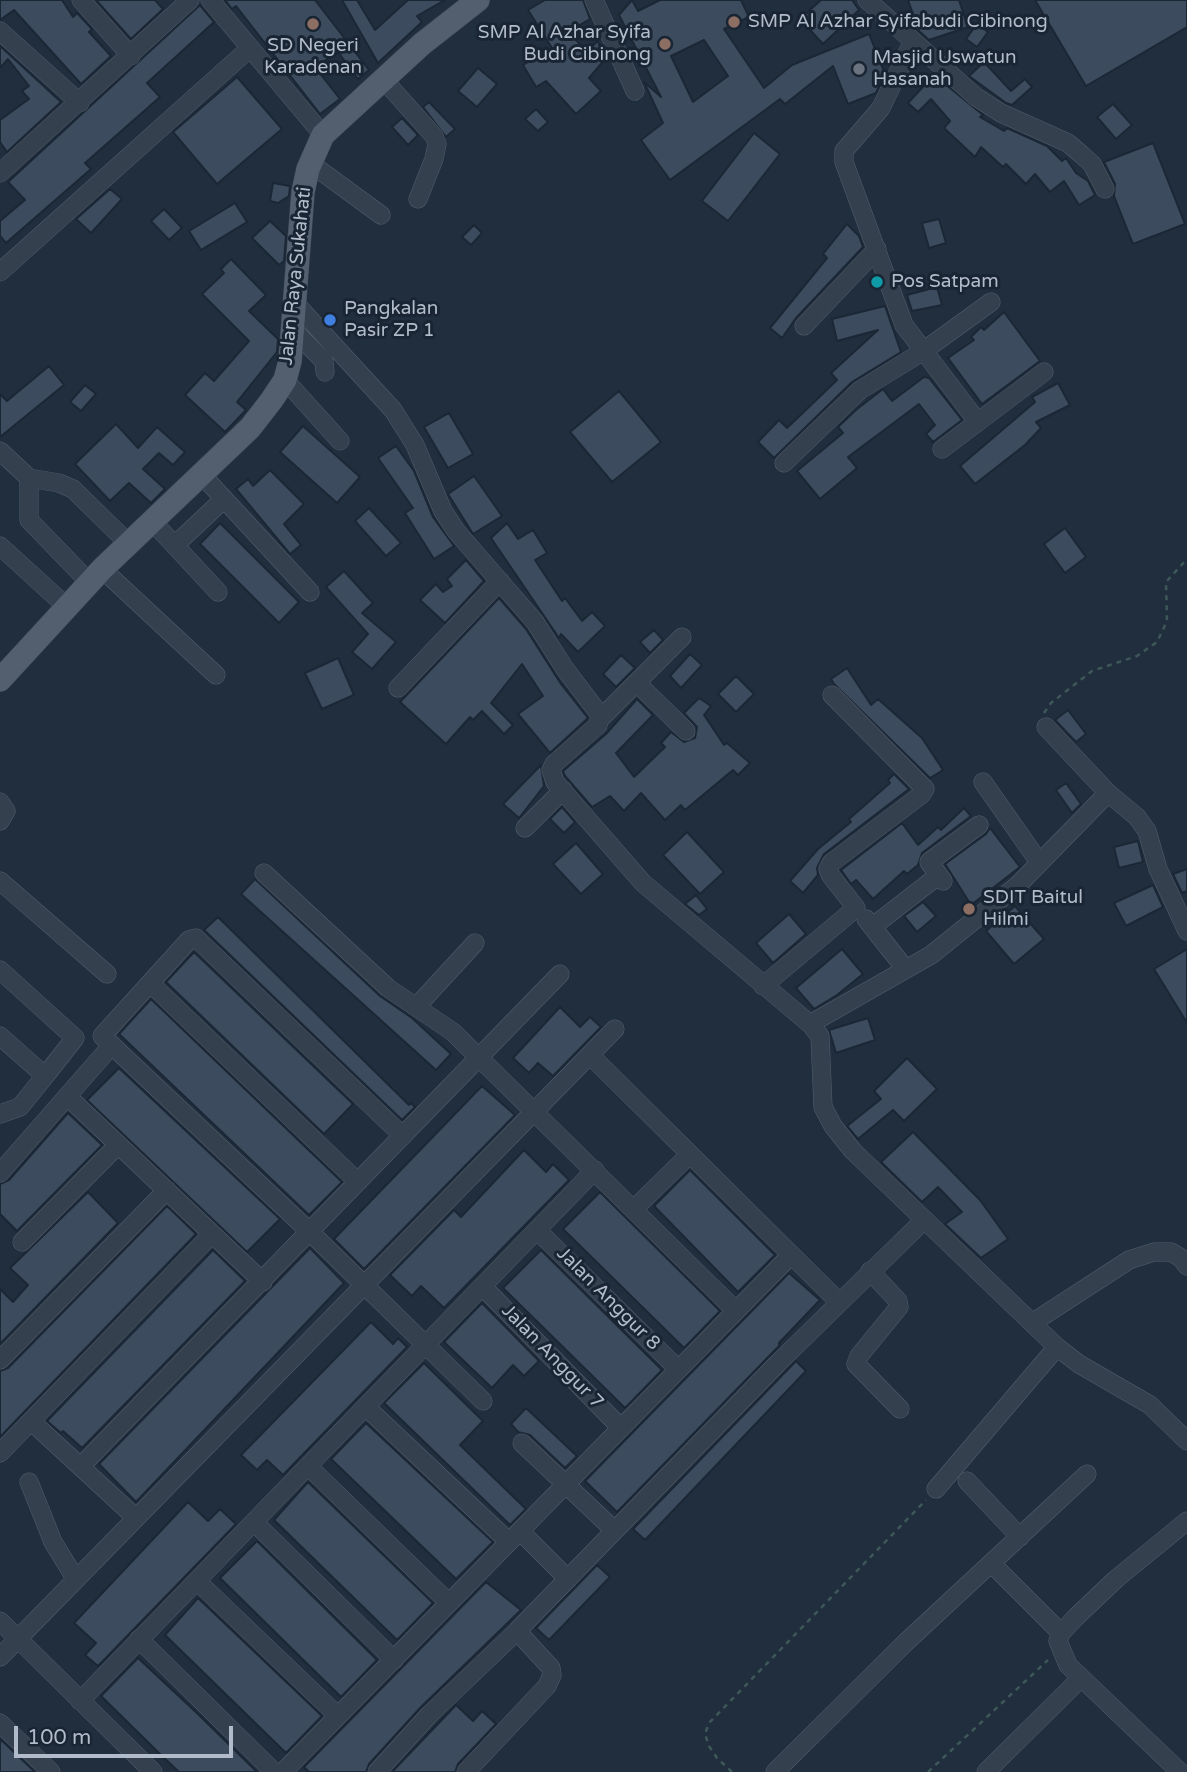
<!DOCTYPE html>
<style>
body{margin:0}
#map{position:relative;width:1187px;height:1772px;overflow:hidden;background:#212e3e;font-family:"Varela Round",sans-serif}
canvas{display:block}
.scale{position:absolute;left:14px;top:1726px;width:219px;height:32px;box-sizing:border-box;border:4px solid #b1bbca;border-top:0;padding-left:9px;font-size:21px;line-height:24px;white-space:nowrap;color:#b1bbca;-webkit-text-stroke:5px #1a2533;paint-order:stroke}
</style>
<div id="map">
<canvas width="1187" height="1772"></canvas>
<div class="scale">100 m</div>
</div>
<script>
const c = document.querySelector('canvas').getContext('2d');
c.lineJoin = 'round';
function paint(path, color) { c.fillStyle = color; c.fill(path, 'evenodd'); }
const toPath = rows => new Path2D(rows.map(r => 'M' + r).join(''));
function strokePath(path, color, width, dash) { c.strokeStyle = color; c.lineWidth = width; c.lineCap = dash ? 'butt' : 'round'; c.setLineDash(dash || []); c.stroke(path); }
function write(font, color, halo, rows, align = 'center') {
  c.font = font + ' "Varela Round",sans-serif'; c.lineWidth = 6; c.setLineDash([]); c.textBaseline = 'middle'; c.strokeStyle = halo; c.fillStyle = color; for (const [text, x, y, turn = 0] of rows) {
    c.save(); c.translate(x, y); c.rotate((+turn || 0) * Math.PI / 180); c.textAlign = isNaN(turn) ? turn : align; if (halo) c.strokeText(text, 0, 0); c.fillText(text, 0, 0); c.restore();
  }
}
const building = toPath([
 [0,0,62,0,73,17,77,13,92,29,89,32,111,56,81,84,14,10,0,20,0,0],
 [96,0,155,0,163,9,131,39,96,0],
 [225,0,315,0,369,70,358,79,338,52,315,67,340,99,320,114,236,6,232,9,225,0],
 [342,0,357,0,375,30,408,0,445,0,417,16,422,22,378,63,342,0],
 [545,0,583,0,590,19,569,31,587,53,597,41,607,57,589,78,601,91,576,114,546,81,536,87,523,65,552,48,528,10,545,0],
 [632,0,638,11,660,0,741,0,749,17,724,29,764,88,792,65,869,34,885,74,876,93,848,104,833,66,785,104,780,99,670,180,641,140,663,123,644,82,661,97,619,15,632,0],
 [704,40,728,76,693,102,671,56,704,40],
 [821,0,852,0,859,10,823,44,800,19,821,0],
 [908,0,959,0,968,27,929,40,919,31,908,0],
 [1035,0,1187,0,1187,27,1086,86,1035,0],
 [200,5,214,22,147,83,160,97,85,163,91,169,6,243,0,236,0,221,25,200,8,182,200,5],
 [977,24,988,32,977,47,966,39,977,24],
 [0,46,61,102,7,152,0,142,0,120,29,99,22,91,29,86,8,59,0,68,0,46],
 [984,62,1011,91,1025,79,1032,87,1012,105,1006,103,969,76,984,62],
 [478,68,497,84,477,107,458,91,478,68],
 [934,75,983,115,980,117,1004,131,1007,128,1047,146,1062,161,1066,158,1076,173,1088,181,1095,195,1079,205,1064,181,1050,192,1035,174,1026,184,1006,164,1003,167,981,147,975,157,944,128,950,121,931,99,918,112,908,103,934,75],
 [237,77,282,129,217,184,173,132,237,77],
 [429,102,455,129,446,137,423,107,429,102],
 [1113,104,1132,125,1116,139,1097,117,1113,104],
 [536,109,548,122,538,131,525,119,536,109],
 [402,118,418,135,408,145,392,127,402,118],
 [754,133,780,154,728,221,702,201,754,133],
 [1153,143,1185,224,1133,244,1114,196,1115,184,1104,162,1153,143],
 [273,183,290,186,289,196,278,203,270,201,273,183],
 [110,189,122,199,91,233,76,219,110,189],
 [235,203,247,222,201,250,189,231,235,203],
 [164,209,182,228,169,240,151,221,164,209],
 [939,219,946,243,929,248,922,223,939,219],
 [270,221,286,236,284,261,279,265,252,238,270,221],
 [847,224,859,236,863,247,796,318,782,338,770,328,827,258,823,254,847,224],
 [474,225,482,233,471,245,462,237,474,225],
 [231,259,266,295,249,311,278,339,277,352,237,402,246,410,225,432,185,395,205,373,214,381,249,341,202,294,224,273,221,269,231,259],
 [937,287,942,305,912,311,907,295,937,287],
 [885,306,901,352,852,382,774,458,758,442,779,420,787,428,837,380,831,373,878,330,837,341,832,319,885,306],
 [1004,312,1040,361,982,404,948,358,974,340,971,337,981,327,984,330,1004,312],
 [49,366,64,385,0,437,0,394,7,401,49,366],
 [924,377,929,378,962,420,933,442,926,434,935,425,919,404,848,457,857,468,820,499,797,471,843,433,838,427,857,409,883,389,892,401,924,377],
 [1058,383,1070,405,1036,422,1041,428,1025,445,975,484,960,466,1035,402,1032,397,1058,383],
 [85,385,96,394,81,411,70,402,85,385],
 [619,391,661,442,612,482,570,432,619,391],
 [449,413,473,454,448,468,424,427,449,413],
 [116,424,138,448,157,427,185,452,173,465,159,453,143,469,165,489,151,503,129,483,110,501,75,464,116,424],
 [303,426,360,477,337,503,280,452,303,426],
 [396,446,414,471,433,517,454,546,434,559,405,513,413,508,378,458,396,446],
 [270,470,304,504,284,524,301,545,290,554,236,489,248,479,253,486,270,470],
 [474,476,502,516,473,534,448,494,474,476],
 [369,508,401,543,386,556,355,521,369,508],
 [220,523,299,602,279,623,200,544,220,523],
 [507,523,518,539,533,530,547,553,535,560,562,601,565,598,582,621,592,612,605,626,578,652,561,634,559,638,491,538,507,523],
 [1065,528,1086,557,1065,573,1044,544,1065,528],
 [466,560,484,581,445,623,420,600,436,584,443,592,452,586,447,579,466,560],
 [344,571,373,603,362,613,396,642,372,669,352,652,368,634,326,587,344,571],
 [499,598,526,629,561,684,588,718,550,753,518,714,543,696,522,664,491,703,513,725,504,734,482,711,473,720,470,717,446,744,400,702,499,598],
 [654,630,663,640,650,653,640,642,654,630],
 [690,654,702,665,681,688,670,676,690,654],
 [621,655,635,668,616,687,603,674,621,655],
 [338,658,354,695,322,709,305,673,338,658],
 [847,668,871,705,878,699,922,738,943,770,930,778,834,684,831,679,847,668],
 [736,676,754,694,736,712,718,694,736,676],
 [699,698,711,706,704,715,724,745,727,743,750,763,738,775,733,770,685,810,681,805,665,820,641,793,624,811,610,796,592,807,565,776,563,771,606,734,637,699,653,715,616,753,634,777,665,747,661,743,671,732,684,742,695,738,697,727,684,713,699,698],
 [1068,710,1086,734,1076,742,1055,720,1068,710],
 [541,765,544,786,519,818,503,804,541,765],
 [894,774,909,789,824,854,817,868,818,875,803,893,790,881,818,849,851,822,849,819,890,783,888,780,894,774],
 [1066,783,1081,804,1072,813,1056,790,1066,783],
 [562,807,575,822,564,833,550,819,562,807],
 [964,808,971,816,922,853,918,865,907,874,904,871,873,899,856,880,851,884,841,870,902,823,918,845,938,827,941,830,964,808],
 [990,828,1020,867,971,905,945,864,986,834,990,828],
 [687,832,724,872,700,894,663,855,687,832],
 [1138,841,1143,862,1119,868,1114,847,1138,841],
 [576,843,603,874,581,894,553,864,576,843],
 [1187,869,1187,891,1182,893,1173,874,1187,869],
 [255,879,380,996,412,1018,451,1054,436,1070,241,894,255,879],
 [1153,885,1163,907,1126,926,1114,903,1153,885],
 [696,895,707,909,699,915,685,904,696,895],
 [923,902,936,916,917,932,904,916,923,902],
 [1015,906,1044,939,1014,964,986,931,1015,906],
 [789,914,806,934,773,963,756,943,789,914],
 [218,917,409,1105,411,1103,415,1107,402,1120,204,930,218,917],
 [842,949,863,974,837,995,814,1009,796,988,842,949],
 [1187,949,1187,1023,1154,969,1187,949],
 [194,952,353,1104,324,1134,166,982,194,952],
 [151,999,342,1182,309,1215,119,1034,151,999],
 [560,1007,580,1027,590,1017,601,1027,553,1076,538,1063,529,1073,513,1058,560,1007],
 [868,1018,875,1040,836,1053,829,1030,868,1018],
 [907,1058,937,1089,904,1121,893,1110,858,1139,847,1126,881,1099,874,1091,907,1058],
 [119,1068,280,1219,247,1252,87,1100,119,1068],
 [482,1086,515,1115,364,1269,334,1239,482,1086],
 [68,1113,102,1145,17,1231,0,1214,0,1184,9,1180,68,1113],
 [913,1132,980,1200,1008,1239,981,1258,945,1224,962,1212,938,1187,922,1202,881,1162,913,1132],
 [524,1150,546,1172,553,1164,569,1180,444,1308,421,1286,412,1296,390,1275,454,1210,461,1217,524,1150],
 [690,1170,775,1255,738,1292,654,1206,690,1170],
 [88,1192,118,1223,0,1344,0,1289,13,1302,28,1285,10,1268,88,1192],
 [600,1192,720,1311,684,1348,563,1229,600,1192],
 [167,1206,196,1234,0,1437,0,1371,8,1368,167,1206],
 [310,1248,344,1283,136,1502,99,1464,310,1248],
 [213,1250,245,1281,82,1448,63,1431,61,1433,47,1421,213,1250],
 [541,1250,662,1370,625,1408,503,1288,541,1250],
 [789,1273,820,1300,779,1343,779,1346,617,1512,585,1481,789,1273],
 [482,1303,539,1361,524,1376,513,1365,492,1388,444,1342,482,1303],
 [371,1322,393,1344,398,1338,407,1347,283,1475,267,1460,257,1470,241,1455,371,1322],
 [796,1361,806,1371,645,1540,633,1529,796,1361],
 [424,1363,483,1421,460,1445,526,1509,510,1525,384,1403,424,1363],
 [526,1408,577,1456,565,1468,530,1435,518,1432,511,1424,526,1408],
 [366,1423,493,1542,456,1579,331,1459,366,1423],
 [308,1482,433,1603,397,1640,274,1520,308,1482],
 [188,1502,208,1521,220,1509,236,1524,98,1666,85,1655,96,1643,74,1623,188,1502],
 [257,1541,377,1660,341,1697,220,1578,257,1541],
 [597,1565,610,1577,549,1640,536,1628,597,1565],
 [486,1582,521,1610,421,1707,369,1764,366,1772,309,1772,304,1767,486,1582],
 [198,1598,322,1716,286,1753,165,1635,198,1598],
 [138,1658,199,1715,257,1772,179,1772,161,1755,101,1696,138,1658],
 [456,1705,473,1721,482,1711,496,1724,458,1764,455,1772,392,1772,456,1705],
 [0,1739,35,1772,0,1772,0,1739]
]);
paint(building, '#3c4c5e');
strokePath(building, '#1c2735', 2);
const minor = toPath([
 [81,0,131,56],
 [210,0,323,135],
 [594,0,635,91],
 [867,0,976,97,1001,113,1068,143,1082,155,1092,164,1105,189],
 [0,31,80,103],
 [913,41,881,108,844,151,844,162,904,325,977,421],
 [382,78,434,136,437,144,434,159,418,199],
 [310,163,381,215],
 [0,173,190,0],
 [0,272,250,48],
 [294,302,393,410,415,445,443,511,456,531,535,622,565,669,600,715,598,725,554,764,551,770,555,782,643,883,810,1024,820,1036,823,1107,833,1126,853,1151,1057,1347,1079,1364,1150,1405,1187,1441],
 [804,326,877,249],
 [294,331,324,361,325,372],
 [285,380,340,441],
 [942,449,1044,372],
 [0,451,29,478,59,483,73,489,128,543],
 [784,463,860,390,922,352,991,302],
 [201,474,310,592],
 [29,478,29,520,90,583],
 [152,521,218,592],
 [175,545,224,499],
 [0,546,67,607],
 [102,569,216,675],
 [637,683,686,731],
 [398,688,500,581],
 [601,718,682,637],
 [1046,727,1108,793,1137,817,1147,831,1158,869,1187,931],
 [983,782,1039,862],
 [0,802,6,811,0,821],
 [525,828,563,790],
 [264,873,388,988,453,1032,735,1310],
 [0,881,107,974],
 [943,881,929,862,979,825],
 [866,919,900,962],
 [872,927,939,875],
 [0,970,75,1038,45,1076,0,1036],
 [151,984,358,1182],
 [763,986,856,908,831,876,828,869,831,863,921,795,925,789,832,695],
 [417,1006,475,943],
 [810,1024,931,955,1018,885,1108,793],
 [590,1055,839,1302],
 [67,1096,263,1282],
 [0,1114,20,1107,45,1076],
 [403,1136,196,938,189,940,102,1036,310,1232,483,1401],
 [0,1173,112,1045],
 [634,1209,689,1155],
 [537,1230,678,1369],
 [22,1242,118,1145],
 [870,1271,898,1301,899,1307,859,1356,856,1364,900,1409],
 [483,1287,621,1428],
 [1032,1323,1129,1260,1154,1252,1171,1252,1181,1258,1187,1266],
 [0,1360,167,1190],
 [366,1407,509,1542],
 [32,1422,135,1517],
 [522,1443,614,1530],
 [0,1453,212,1234],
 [81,1466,560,974],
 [309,1467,449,1603],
 [967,1481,1020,1537],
 [29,1482,53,1542,75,1578],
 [936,1489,1057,1347],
 [255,1523,394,1660],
 [520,1531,568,1579],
 [992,1564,1061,1633],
 [197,1581,337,1715],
 [0,1621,153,1772],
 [139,1639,274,1772],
 [0,1657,615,1029],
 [80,1701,595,1170],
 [0,1723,51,1772],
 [283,1772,791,1255],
 [377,1772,429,1715,517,1631,777,1364,923,1221],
 [466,1772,547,1686,552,1675,551,1668,517,1631],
 [775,1772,905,1643,1087,1474],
 [986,1772,1081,1678],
 [1180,1772,1068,1665,1058,1641,1061,1633,1077,1616,1116,1579,1187,1521]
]);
const major = toPath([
 [0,680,102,569,250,428,271,401,285,380,290,361,303,192,308,169,323,135,422,44,478,0]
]);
strokePath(minor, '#535e6c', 19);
strokePath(major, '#3e4957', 24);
strokePath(toPath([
 [1044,713,1051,703,1092,671,1137,656,1157,642,1167,621,1166,582,1187,559],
 [732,1772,717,1758,709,1746,705,1734,709,1723,926,1500],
 [928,1772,1048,1660]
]), '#3e5859', 2.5, [5, 5]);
strokePath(minor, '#35404e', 18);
strokePath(major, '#535f6f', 23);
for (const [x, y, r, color] of [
 [734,22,7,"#8d6e63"],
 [313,24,7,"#8d6e63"],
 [665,44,7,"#8d6e63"],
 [859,69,7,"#6b7280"],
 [877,282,7,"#0f9aa8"],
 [330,320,7,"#3f7fe0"],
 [969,909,7,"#8d6e63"]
]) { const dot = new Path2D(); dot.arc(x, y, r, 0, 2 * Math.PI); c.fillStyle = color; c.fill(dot); strokePath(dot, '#1a2533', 2.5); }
write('19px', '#b1bbca', '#1a2533', [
 ["SMP Al Azhar Syifabudi Cibinong",748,22],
 ["SMP Al Azhar Syifa",651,33,"right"],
 ["Budi Cibinong",651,55,"right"],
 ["SD Negeri",313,46,"center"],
 ["Karadenan",313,68,"center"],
 ["Masjid Uswatun",873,58],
 ["Hasanah",873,80],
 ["Pos Satpam",891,282],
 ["Pangkalan",344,309],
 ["Pasir ZP 1",344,331],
 ["SDIT Baitul",983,898],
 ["Hilmi",983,920]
], 'left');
write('19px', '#b1bbca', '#1a2533', [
 ["Jalan Raya Sukahati",296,276,-84],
 ["Jalan Anggur 8",608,1299,45],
 ["Jalan Anggur 7",552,1357,46]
]);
</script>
